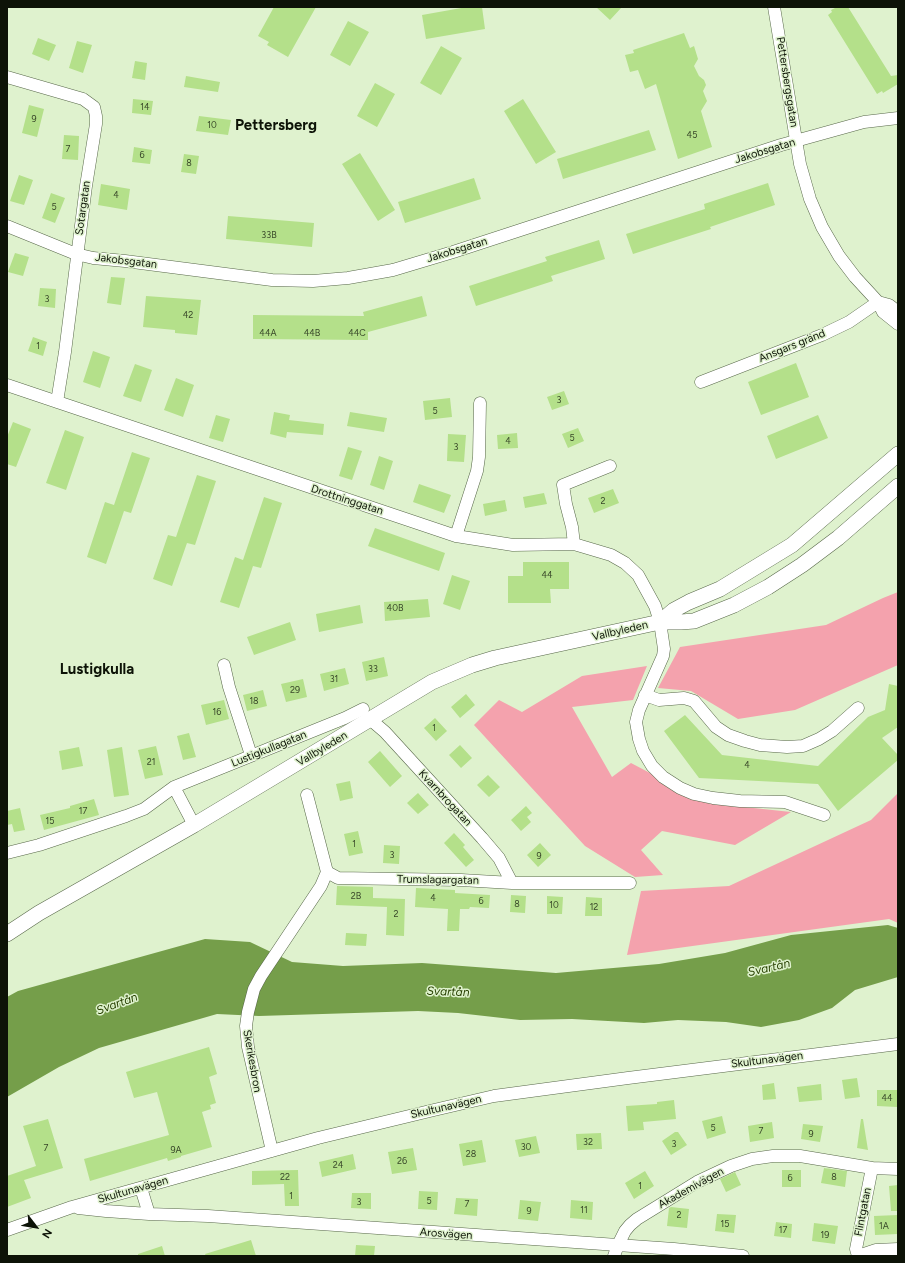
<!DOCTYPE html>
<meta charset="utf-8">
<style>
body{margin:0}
#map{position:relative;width:905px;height:1263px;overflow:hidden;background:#dff2ce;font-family:Figtree,sans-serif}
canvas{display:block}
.frame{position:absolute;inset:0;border:8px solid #0d1307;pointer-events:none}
.north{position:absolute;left:16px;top:1207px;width:40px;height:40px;-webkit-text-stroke:3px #dff2ce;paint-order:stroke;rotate:121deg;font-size:11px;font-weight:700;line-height:16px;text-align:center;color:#0d1307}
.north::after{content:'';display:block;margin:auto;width:14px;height:18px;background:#0d1307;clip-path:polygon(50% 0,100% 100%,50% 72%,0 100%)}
</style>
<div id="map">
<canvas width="905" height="1263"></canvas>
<div class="frame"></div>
<div class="north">N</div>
</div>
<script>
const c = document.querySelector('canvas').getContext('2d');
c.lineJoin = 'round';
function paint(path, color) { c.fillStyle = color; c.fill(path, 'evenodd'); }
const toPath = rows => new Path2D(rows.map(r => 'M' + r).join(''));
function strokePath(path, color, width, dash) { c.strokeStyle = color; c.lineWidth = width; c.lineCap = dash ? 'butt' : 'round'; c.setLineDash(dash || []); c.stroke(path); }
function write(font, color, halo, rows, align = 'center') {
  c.font = font + ' Figtree,sans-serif'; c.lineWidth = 3; c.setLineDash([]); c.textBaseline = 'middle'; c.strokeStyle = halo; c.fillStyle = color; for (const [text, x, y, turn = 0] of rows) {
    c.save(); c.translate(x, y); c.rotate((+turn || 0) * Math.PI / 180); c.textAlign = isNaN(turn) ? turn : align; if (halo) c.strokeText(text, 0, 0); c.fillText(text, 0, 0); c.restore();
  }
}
paint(toPath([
 [898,592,898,665,795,710,738,719,691,691,658,688,680,647,826,625,883,598],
 [647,666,633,700,572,707,612,777,631,763,707,803,791,812,735,845,662,831,641,850,663,875,635,877,585,846,474,725,499,700,522,712,582,676],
 [898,793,898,923,889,919,627,955,641,891,729,886,871,820]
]), '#f4a2ad');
paint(toPath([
 [888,925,898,928,898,977,855,990,832,1008,799,1020,761,1027,726,1022,678,1020,644,1023,572,1019,520,1020,458,1013,418,1011,259,1016,217,1014,99,1048,59,1067,7,1097,7,997,18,991,205,939,250,942,292,962,343,966,422,963,556,973,659,964,725,953,791,935]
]), '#759e4a');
paint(toPath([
 [274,7,316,7,288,57,267,45,269,42,258,36],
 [467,7,482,7,485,29,426,39,422,15],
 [596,7,622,7,610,20],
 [837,7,848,7,891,76,898,75,898,84,883,93,882,91,877,94,828,15,832,12,831,10],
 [348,21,369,32,350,66,330,55],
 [684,33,690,48,694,46,698,59,694,66,699,76,704,80,706,85,703,91,707,101,701,111,712,147,678,159,656,84,645,89,638,70,630,72,625,55,634,53,633,50],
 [38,38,56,45,49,61,32,54],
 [77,41,92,45,83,73,69,68],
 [441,46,462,58,441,95,420,83],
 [135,61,147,63,145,80,132,78],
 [186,76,220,82,218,92,184,87],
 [375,83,395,94,377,127,357,116],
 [133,99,153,101,151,115,132,113],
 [523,99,556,152,536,164,504,111],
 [29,105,44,109,37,137,22,133],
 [199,116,231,120,228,135,196,131],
 [649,130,656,150,563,179,557,159],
 [64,135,79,136,78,160,62,159],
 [134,147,152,150,150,164,132,162],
 [360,153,395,210,378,221,342,164],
 [184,154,199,156,196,174,181,172],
 [19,175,33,180,24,205,10,201],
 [474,178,481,199,405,223,398,202],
 [768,183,775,205,710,227,711,229,633,254,626,234,705,209,704,204],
 [101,184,130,189,127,210,98,205],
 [51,193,65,198,55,223,42,218],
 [228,216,314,223,312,247,226,239],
 [599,240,605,259,551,276,553,281,476,306,469,286,547,261,545,257],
 [15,253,29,257,23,276,8,272],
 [111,277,125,278,121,305,107,303],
 [40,288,56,289,55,308,38,306],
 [146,296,201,300,197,335,175,333,175,330,143,327],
 [422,296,427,316,368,332,368,340,253,339,253,315,364,316,363,312],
 [33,337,47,342,43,356,28,351],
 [93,351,110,357,100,388,83,382],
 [796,363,809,397,761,415,748,382],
 [135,364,152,370,141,402,123,396],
 [176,378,194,385,183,417,164,410],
 [564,391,569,404,552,410,547,397],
 [450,398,452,417,425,420,423,401],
 [274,412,290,415,289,420,324,424,323,435,287,432,286,438,270,434],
 [350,412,387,418,384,432,347,426],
 [216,415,230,419,223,442,209,438],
 [818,415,828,438,776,459,767,436],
 [13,422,31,429,16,467,7,464,7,437],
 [578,428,584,441,568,448,562,434],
 [65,430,84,437,66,490,46,483],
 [517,433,518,448,498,449,497,435],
 [448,434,466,435,464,462,447,461],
 [348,447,362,451,352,480,339,476],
 [132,452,150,458,131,513,124,511,106,564,87,557,105,502,114,505],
 [379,456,393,461,384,490,370,485],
 [197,475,216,481,195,545,187,543,172,586,153,579,168,535,176,537],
 [419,484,451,495,444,513,413,502],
 [613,489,619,503,594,513,588,498],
 [544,493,547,504,525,508,523,497],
 [264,497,282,503,261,568,253,566,239,608,220,602,235,557,243,560],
 [505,500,507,511,485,516,483,504],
 [375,528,445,553,439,571,368,546],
 [523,562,569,562,569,589,550,589,551,603,508,603,508,576,523,576],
 [452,575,470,581,460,610,443,604],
 [428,599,430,617,385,621,384,602],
 [360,605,363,623,319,632,316,614],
 [290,622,296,640,254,655,247,637],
 [384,657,388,676,366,681,362,662],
 [345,668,349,684,324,691,320,674],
 [303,679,307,697,286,702,281,684],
 [889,684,898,686,898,727,882,738,898,755,898,760,838,811,818,784,699,778,664,731,685,715,722,755,818,766,868,717,885,710],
 [263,690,267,706,247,711,243,695],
 [466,694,475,705,460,718,451,707],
 [224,700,229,719,206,725,201,705],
 [435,718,447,731,436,741,424,728],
 [189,733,196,757,183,760,177,736],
 [460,745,472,758,461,768,449,755],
 [156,746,163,775,145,779,138,750],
 [79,747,83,766,62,770,59,751],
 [122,747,129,795,114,797,107,750],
 [380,751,402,776,390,787,368,762],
 [488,775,500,787,489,797,477,785],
 [350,781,353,798,340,801,336,784],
 [418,793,429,805,418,814,407,803],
 [94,799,99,815,44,830,40,815,70,808,70,806],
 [526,806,532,813,527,817,531,822,521,831,511,820],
 [20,808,25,830,14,832,12,824,7,825,7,811],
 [358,831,363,853,349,856,344,834],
 [454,833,465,845,463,847,474,860,466,867,444,843],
 [540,843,551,855,538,867,527,855],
 [384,845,400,846,399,864,383,863],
 [337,886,373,887,373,898,405,899,404,936,386,935,387,907,336,905],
 [416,888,455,890,455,893,490,895,489,908,470,907,469,909,460,909,459,931,447,931,448,909,415,907],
 [511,895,526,896,525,913,510,912],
 [547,896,563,897,562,914,547,914],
 [586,897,602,898,602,916,585,916],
 [346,933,367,934,366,946,345,945],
 [209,1047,217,1074,209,1077,216,1103,210,1105,211,1109,202,1112,212,1147,181,1156,181,1157,168,1161,167,1158,90,1181,84,1159,169,1135,157,1092,134,1098,126,1072],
 [857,1078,860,1097,845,1099,842,1080],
 [774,1083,776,1099,763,1100,762,1085],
 [821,1084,822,1100,799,1102,797,1087],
 [877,1090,898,1090,897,1107,877,1106],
 [674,1100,676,1119,643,1122,644,1130,628,1131,626,1106,657,1104,657,1102],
 [722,1116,726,1133,707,1139,702,1121],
 [48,1119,63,1168,24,1180,31,1198,7,1207,7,1176,36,1166,23,1126],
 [861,1119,863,1119,868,1150,857,1148],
 [772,1122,774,1138,750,1142,748,1126],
 [803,1124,823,1126,820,1142,801,1139],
 [675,1132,678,1132,687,1145,671,1155,662,1141],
 [601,1133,602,1149,577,1150,576,1134],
 [536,1136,540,1153,519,1157,515,1140],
 [482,1140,486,1162,463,1166,459,1144],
 [413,1148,417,1170,392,1174,388,1152],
 [353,1154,356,1169,322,1177,319,1162],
 [824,1168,847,1171,845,1187,821,1183],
 [298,1170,299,1206,285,1206,284,1184,252,1185,252,1171],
 [782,1170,801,1170,801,1187,782,1187],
 [645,1171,654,1186,634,1199,625,1183],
 [735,1172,741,1185,726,1192,720,1179],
 [898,1185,898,1211,891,1211,889,1186],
 [419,1191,438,1192,437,1210,418,1209],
 [352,1193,371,1193,371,1209,351,1208],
 [456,1198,478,1199,477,1216,454,1214],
 [520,1200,541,1202,538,1221,518,1219],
 [571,1200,593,1202,592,1220,570,1218],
 [671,1207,689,1209,687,1228,667,1226,669,1208],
 [717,1214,736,1215,734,1233,715,1231],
 [898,1215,898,1234,875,1235,874,1216],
 [776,1222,792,1224,791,1238,774,1236],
 [814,1223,838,1226,835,1244,812,1241],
 [251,1240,256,1256,206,1256,205,1254],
 [356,1245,375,1246,374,1256,355,1256],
 [162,1246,165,1256,138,1256,138,1254]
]), '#b4e08a');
const minor = toPath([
 [774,7,800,164,810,199,822,227,839,256,855,277,878,302,883,312,898,324],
 [7,77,83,99,94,107,96,116,96,124,86,186,65,352,57,402],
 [7,226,76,254,93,258,125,261,272,280,313,281,348,278,393,270,453,252,781,145,864,122,898,118],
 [878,302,889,305,898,312],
 [701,382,822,335,849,322,878,302],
 [7,385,456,536,513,545,574,544,611,555,625,563,638,575,655,606,660,622,664,649,663,656,639,710,636,722,639,739,643,751,652,766,663,777,680,788,694,794,713,798,740,801,785,802,824,815],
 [456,536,477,471,479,457,480,403],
 [574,544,572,527,566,504,563,485,610,466],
 [224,665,229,687,251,755],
 [645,695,659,700,684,698,694,701,716,727,728,735,745,741,760,745,787,747,803,746,819,739,832,731,858,708],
 [371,720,385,732,482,838,499,858,512,883],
 [174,787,194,825],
 [307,795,327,872,338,878,461,880,512,883,630,883],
 [7,853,39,845,126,816,144,809,174,787,345,718,363,709],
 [272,1151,248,1047,246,1026,248,1012,254,989,261,976,321,886,327,872],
 [141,1188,149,1214,208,1216,674,1249,743,1256],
 [78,1208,106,1211,149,1214],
 [7,1230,72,1207,318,1138,434,1110,494,1096,628,1078,898,1044],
 [614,1256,618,1245,625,1231,630,1225,637,1219,697,1182,731,1166,752,1159,773,1156,800,1156,872,1168,898,1169],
 [858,1256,856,1249,872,1168],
 [858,1256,876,1250,898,1249]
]);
const major = toPath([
 [660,622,674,610,689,602,720,589,792,545,898,454],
 [7,934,39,913,194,825,432,682,472,665,495,658,660,622,681,622,694,621,734,605,768,587,802,565,838,538,898,486]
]);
strokePath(minor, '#58684a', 13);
strokePath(major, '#58684a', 16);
strokePath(minor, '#fff', 12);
strokePath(major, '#fff', 15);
write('9px', '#374628', null, [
 ["14",145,107],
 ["9",34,119],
 ["10",212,125],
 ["45",692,135],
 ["7",68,149],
 ["6",142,155],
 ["8",189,163],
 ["4",116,195],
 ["5",54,207],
 ["33B",269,235],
 ["3",47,299],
 ["42",188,315],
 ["44A",268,333],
 ["44B",312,333],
 ["44C",357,333],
 ["1",38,346],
 ["3",559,400],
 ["5",435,411],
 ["5",572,438],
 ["4",508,441],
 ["3",456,447],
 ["2",603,501],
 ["44",547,575],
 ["40B",395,608],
 ["33",373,669],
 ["31",334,679],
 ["29",295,690],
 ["18",254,701],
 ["16",217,712],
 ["1",434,728],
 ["21",151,762],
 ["4",747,765],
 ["17",83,811],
 ["15",50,821],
 ["1",354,844],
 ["3",392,855],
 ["9",539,856],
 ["2B",356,896],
 ["4",433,898],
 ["6",481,901],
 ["8",517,904],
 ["10",554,905],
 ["12",594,907],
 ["2",396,914],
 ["44",887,1098],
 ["5",713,1128],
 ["7",761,1131],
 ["9",811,1134],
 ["32",588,1142],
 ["3",674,1144],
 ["30",526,1147],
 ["7",46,1148],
 ["9A",176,1150],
 ["28",471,1154],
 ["26",402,1161],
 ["24",338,1165],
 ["22",285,1177],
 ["8",834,1177],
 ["6",790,1178],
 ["1",640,1186],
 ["1",291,1196],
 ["5",429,1201],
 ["3",359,1202],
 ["7",467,1204],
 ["11",584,1210],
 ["9",529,1211],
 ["2",679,1215],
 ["15",725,1224],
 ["1A",884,1226],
 ["17",783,1230],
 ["19",825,1235]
]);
write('11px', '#0d1307', '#dff2ce', [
 ["Pettersbergsgatan",787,82,81],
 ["Jakobsgatan",765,151,-17],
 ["Sotargatan",83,208,-82],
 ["Jakobsgatan",457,250,-17],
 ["Jakobsgatan",126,261,7],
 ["Ansgars gränd",792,346,-22],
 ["Drottninggatan",347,500,18],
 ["Vallbyleden",620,631,-13],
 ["Lustigkullagatan",269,749,-22],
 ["Vallbyleden",322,749,-31],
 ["Kvarnbrogatan",445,798,47],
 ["Trumslagargatan",438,880,1],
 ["Skultunavägen",767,1060,-7],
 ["Skerikesbron",252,1061,80],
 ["Skultunavägen",446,1107,-13],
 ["Akademivägen",691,1188,-29],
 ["Skultunavägen",133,1190,-16],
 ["Flintgatan",863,1212,-79],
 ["Arosvägen",446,1234,4]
]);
write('italic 12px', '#284102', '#dff2ce', [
 ["Svartån",769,968,-13],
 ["Svartån",448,992,2],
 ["Svartån",117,1004,-20]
]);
write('bold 15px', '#0d1307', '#dff2ce', [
 ["Pettersberg",276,126],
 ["Lustigkulla",97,670]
]);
</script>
